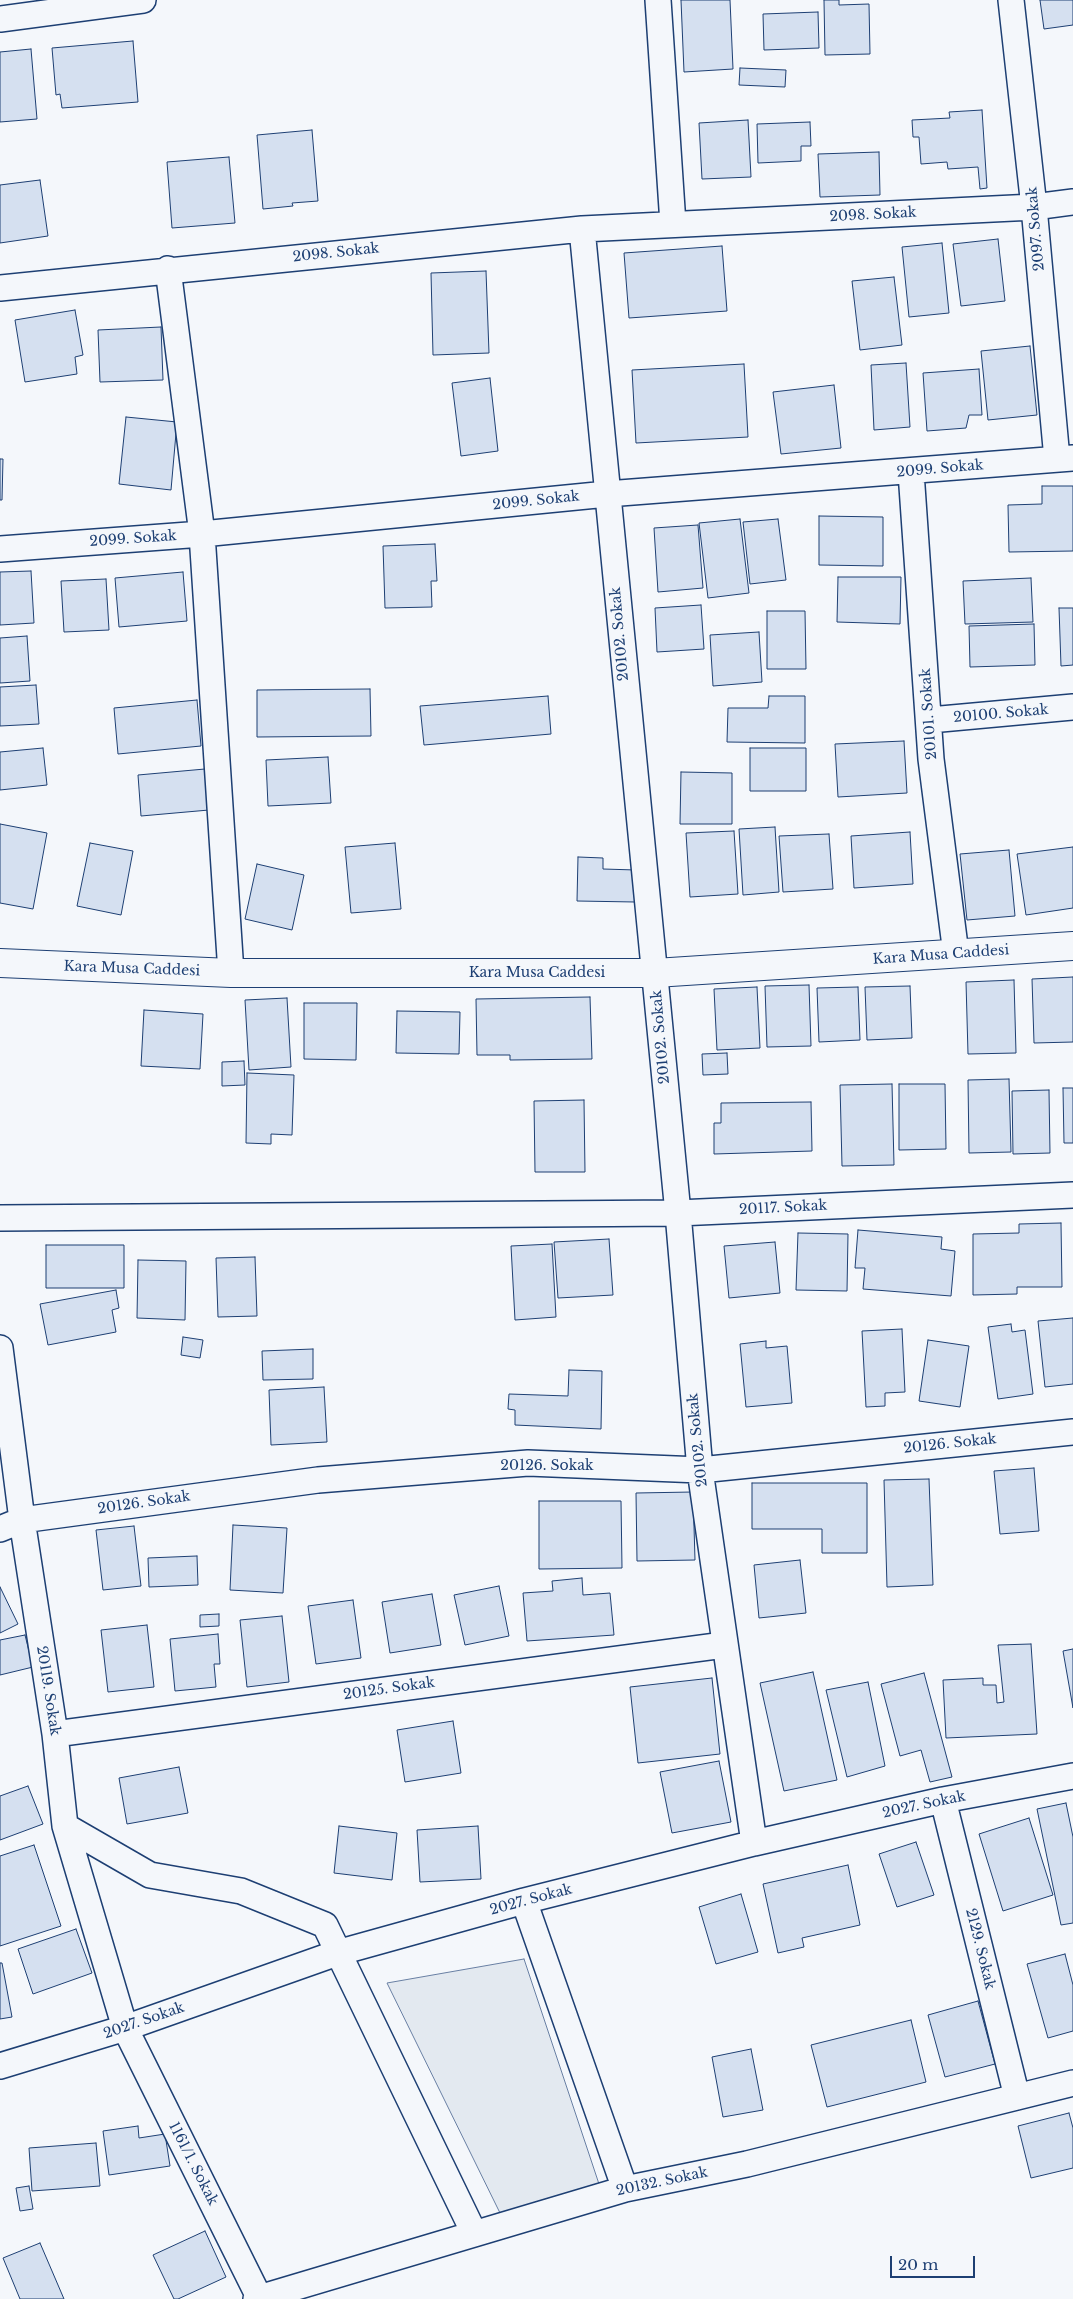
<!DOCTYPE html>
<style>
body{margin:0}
#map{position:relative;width:1073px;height:2299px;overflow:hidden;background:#f4f7fb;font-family:"Libre Baskerville",serif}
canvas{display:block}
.scale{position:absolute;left:890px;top:2256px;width:85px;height:22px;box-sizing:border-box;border:2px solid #1d3f73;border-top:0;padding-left:6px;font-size:15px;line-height:18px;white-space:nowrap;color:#1d3f73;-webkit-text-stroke:4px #f4f7fb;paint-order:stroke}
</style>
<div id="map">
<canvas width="1073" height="2299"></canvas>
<div class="scale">20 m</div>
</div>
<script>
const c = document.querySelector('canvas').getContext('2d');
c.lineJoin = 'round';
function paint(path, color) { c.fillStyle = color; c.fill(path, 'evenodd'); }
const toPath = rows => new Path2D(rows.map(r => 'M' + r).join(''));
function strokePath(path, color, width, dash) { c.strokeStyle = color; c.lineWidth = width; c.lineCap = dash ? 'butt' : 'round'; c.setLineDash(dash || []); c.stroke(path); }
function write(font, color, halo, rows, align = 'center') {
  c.font = font + ' "Libre Baskerville",serif'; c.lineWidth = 4; c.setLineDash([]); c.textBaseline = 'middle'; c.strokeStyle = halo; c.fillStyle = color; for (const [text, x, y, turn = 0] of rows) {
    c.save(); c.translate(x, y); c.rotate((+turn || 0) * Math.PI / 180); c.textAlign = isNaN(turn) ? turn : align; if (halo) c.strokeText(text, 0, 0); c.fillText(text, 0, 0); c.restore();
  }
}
const green = toPath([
 [524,1959,599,2184,500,2213,387,1983,524,1959]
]);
paint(green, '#e3e9f0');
strokePath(green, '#687fa3', 1);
const building = toPath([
 [681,0,730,0,733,69,684,72,681,0],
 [824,0,839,0,839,5,869,4,870,54,825,55,824,0],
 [1040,0,1073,0,1073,25,1044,29,1040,0],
 [818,12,819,48,764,50,763,14,818,12],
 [133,41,138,102,62,108,60,94,56,95,52,48,133,41],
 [31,49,37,119,0,122,0,52,31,49],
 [740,68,786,70,785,87,739,85,740,68],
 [982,110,987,188,980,189,978,167,948,169,947,162,921,164,919,137,913,137,912,120,950,118,949,112,982,110],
 [748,120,751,177,702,179,699,123,748,120],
 [810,122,811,146,801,146,801,161,758,163,757,124,810,122],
 [312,130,318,201,292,203,293,206,263,209,257,135,312,130],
 [879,152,880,195,820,197,818,154,879,152],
 [229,157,235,223,172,228,167,162,229,157],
 [40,180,48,236,0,243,0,185,40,180],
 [998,239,1005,301,961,306,953,244,998,239],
 [942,243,949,313,909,317,902,247,942,243],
 [722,246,727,311,629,318,624,253,722,246],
 [486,271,489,353,433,355,431,273,486,271],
 [894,277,902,345,860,350,852,281,894,277],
 [75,310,83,355,75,357,77,374,25,382,15,320,75,310],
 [161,327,163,380,100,382,98,330,161,327],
 [1030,346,1037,415,988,420,981,351,1030,346],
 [906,363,910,427,874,430,871,365,906,363],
 [744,364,748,437,636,443,632,370,744,364],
 [979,369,982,415,969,415,966,428,927,431,923,373,979,369],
 [490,378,498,451,461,456,452,383,490,378],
 [834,385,841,448,781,454,773,392,834,385],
 [126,417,177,422,171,490,119,484,126,417],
 [0,459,3,459,2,500,0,500,0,459],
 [1042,486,1073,486,1073,551,1009,552,1008,505,1042,504,1042,486],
 [819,516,883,517,883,566,819,565,819,516],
 [740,519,749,593,708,598,699,523,740,519],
 [778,519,786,580,750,584,743,522,778,519],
 [698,525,703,588,658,592,654,528,698,525],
 [435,544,437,581,431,581,432,607,385,608,383,546,435,544],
 [31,571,34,623,0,625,0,572,31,571],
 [183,572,187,621,119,627,115,578,183,572],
 [838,577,901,577,900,624,837,622,838,577],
 [1031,578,1033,622,965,624,963,581,1031,578],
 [106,579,109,630,64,632,61,581,106,579],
 [701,605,704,649,657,652,655,608,701,605],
 [1059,608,1073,608,1073,665,1061,666,1059,608],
 [767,611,805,611,806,669,767,669,767,611],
 [1034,624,1035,665,970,667,969,626,1034,624],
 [759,632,762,682,713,686,710,635,759,632],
 [27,636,30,681,0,683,0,638,27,636],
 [36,685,39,724,0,726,0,687,36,685],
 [370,689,371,736,257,737,257,690,370,689],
 [548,696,551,734,424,745,420,706,548,696],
 [769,696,805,696,805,743,727,742,728,708,768,708,769,696],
 [197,700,201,746,118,754,114,708,197,700],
 [904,741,907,793,838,797,835,744,904,741],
 [43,748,47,785,0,790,0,752,43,748],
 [750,748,806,748,806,791,750,791,750,748],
 [328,757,331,803,268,806,266,760,328,757],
 [205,769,209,810,141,816,138,775,205,769],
 [681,772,732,773,732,824,680,824,681,772],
 [0,824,47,833,33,909,0,903,0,824],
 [775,827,779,892,743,895,739,829,775,827],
 [734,831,738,894,690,897,686,833,734,831],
 [910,832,913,884,854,888,851,836,910,832],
 [829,834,833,889,783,892,779,836,829,834],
 [90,843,133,851,121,915,77,906,90,843],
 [395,843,401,909,351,913,345,847,395,843],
 [1073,847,1073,908,1026,915,1017,854,1073,847],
 [1009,850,1015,916,967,920,960,854,1009,850],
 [578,857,603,858,603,869,636,870,635,902,577,901,578,857],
 [257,864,304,875,292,930,245,919,257,864],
 [1073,977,1073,1042,1034,1043,1032,979,1073,977],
 [1014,980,1016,1053,968,1054,966,982,1014,980],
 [809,985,811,1046,767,1047,765,986,809,985],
 [910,986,912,1038,867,1040,865,987,910,986],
 [757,987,760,1048,717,1050,714,989,757,987],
 [858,987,860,1040,819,1042,817,988,858,987],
 [590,997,592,1059,510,1060,510,1055,477,1055,476,999,590,997],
 [287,998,291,1067,249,1070,245,1000,287,998],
 [304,1003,357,1003,356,1060,304,1059,304,1003],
 [144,1010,203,1014,200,1069,141,1066,144,1010],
 [397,1011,460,1012,459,1054,396,1053,397,1011],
 [727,1053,728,1074,703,1075,702,1054,727,1053],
 [244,1061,245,1085,222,1086,222,1062,244,1061],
 [247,1073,294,1075,292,1135,271,1134,271,1144,246,1143,247,1073],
 [1009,1079,1011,1152,969,1153,968,1080,1009,1079],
 [892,1084,894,1165,842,1166,840,1085,892,1084],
 [899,1084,945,1084,946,1149,899,1150,899,1084],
 [1063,1088,1073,1088,1073,1143,1064,1143,1063,1088],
 [1049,1090,1050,1153,1013,1154,1012,1091,1049,1090],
 [584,1100,585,1172,535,1172,534,1101,584,1100],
 [811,1102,812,1151,714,1154,714,1123,721,1123,721,1103,811,1102],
 [1061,1223,1062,1287,1017,1287,1017,1294,973,1295,973,1234,1019,1233,1019,1224,1061,1223],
 [858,1230,942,1237,941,1249,955,1251,951,1296,863,1289,865,1268,855,1268,858,1230],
 [798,1233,848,1234,847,1291,796,1290,798,1233],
 [609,1239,613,1295,558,1298,554,1242,609,1239],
 [775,1242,780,1293,729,1298,724,1246,775,1242],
 [552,1244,556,1317,515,1320,511,1246,552,1244],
 [46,1245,124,1245,124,1288,46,1288,46,1245],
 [255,1257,257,1316,218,1317,216,1258,255,1257],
 [138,1260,186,1261,185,1320,137,1318,138,1260],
 [116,1290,119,1308,112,1310,116,1332,48,1345,40,1304,116,1290],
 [1073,1318,1073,1384,1045,1387,1038,1321,1073,1318],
 [1011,1324,1012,1332,1025,1330,1033,1394,998,1399,988,1327,1011,1324],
 [902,1329,905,1392,885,1393,885,1406,866,1407,862,1331,902,1329],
 [183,1337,203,1340,200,1358,181,1355,183,1337],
 [928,1340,969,1346,960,1407,919,1401,928,1340],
 [766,1341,766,1348,787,1346,792,1403,746,1407,740,1344,766,1341],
 [313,1349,313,1379,263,1380,262,1351,313,1349],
 [569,1370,602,1371,601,1429,515,1425,515,1410,508,1409,509,1394,568,1396,569,1370],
 [324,1387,327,1442,271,1445,269,1390,324,1387],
 [1034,1468,1039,1531,1000,1534,994,1471,1034,1468],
 [929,1479,933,1585,887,1587,884,1480,929,1479],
 [752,1483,867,1483,867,1553,822,1553,822,1529,752,1529,752,1483],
 [693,1492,695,1560,637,1561,636,1493,693,1492],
 [539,1501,621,1501,622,1568,539,1569,539,1501],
 [233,1525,287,1528,283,1593,230,1590,233,1525],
 [134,1526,141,1586,103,1590,96,1530,134,1526],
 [197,1556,198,1585,149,1587,148,1558,197,1556],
 [800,1560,806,1613,759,1618,754,1565,800,1560],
 [582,1578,583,1595,610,1593,614,1635,527,1641,523,1593,553,1591,552,1581,582,1578],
 [499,1586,509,1636,465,1645,454,1595,499,1586],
 [0,1587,18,1624,0,1633,0,1587],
 [432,1594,441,1645,390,1653,382,1602,432,1594],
 [353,1600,361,1658,316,1664,308,1606,353,1600],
 [219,1614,219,1626,200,1627,200,1615,219,1614],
 [282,1616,289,1682,247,1687,240,1620,282,1616],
 [147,1625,154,1687,108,1692,101,1630,147,1625],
 [218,1634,220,1664,214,1664,216,1687,175,1691,170,1639,218,1634],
 [25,1635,33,1667,0,1675,0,1640,25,1635],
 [1031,1644,1037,1734,946,1738,943,1680,983,1678,983,1685,996,1685,997,1703,1004,1702,998,1645,1031,1644],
 [1073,1649,1073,1708,1063,1651,1073,1649],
 [813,1672,837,1780,784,1791,760,1683,813,1672],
 [924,1673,952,1777,930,1782,921,1750,900,1756,881,1684,924,1673],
 [712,1678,720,1754,638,1763,630,1687,712,1678],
 [868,1682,885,1766,847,1777,826,1690,868,1682],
 [453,1721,461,1773,405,1782,397,1730,453,1721],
 [719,1761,731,1822,672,1833,660,1772,719,1761],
 [179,1767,188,1813,127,1824,119,1778,179,1767],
 [28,1786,43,1824,0,1840,0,1796,28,1786],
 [1066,1803,1073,1837,1073,1923,1061,1925,1037,1809,1066,1803],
 [1029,1818,1053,1895,1003,1911,979,1834,1029,1818],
 [339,1826,397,1833,392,1880,334,1873,339,1826],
 [478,1826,481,1879,420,1882,417,1830,478,1826],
 [916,1842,934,1895,897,1907,879,1854,916,1842],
 [34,1845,61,1926,0,1946,0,1856,34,1845],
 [848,1865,860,1925,802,1938,804,1947,778,1953,763,1884,848,1865],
 [741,1894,758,1952,716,1964,699,1907,741,1894],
 [76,1929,92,1973,33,1994,18,1949,76,1929],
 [1065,1954,1073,1985,1073,2031,1048,2038,1027,1964,1065,1954],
 [0,1963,2,1963,12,2017,0,2019,0,1963],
 [978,2001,995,2064,945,2077,928,2015,978,2001],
 [911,2020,926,2082,827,2107,811,2045,911,2020],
 [751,2049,763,2110,723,2117,712,2057,751,2049],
 [1069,2113,1073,2128,1073,2168,1031,2178,1018,2126,1069,2113],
 [138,2126,139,2138,165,2134,170,2166,109,2175,103,2131,138,2126],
 [96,2143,100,2186,32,2191,29,2148,96,2143],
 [29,2186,33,2209,20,2211,16,2188,29,2186],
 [205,2231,226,2277,178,2299,174,2299,153,2255,205,2231],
 [40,2243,64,2299,20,2299,3,2258,40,2243]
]);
paint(building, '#d5e0f0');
strokePath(building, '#1d3f73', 1);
const minor = toPath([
 [658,0,673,224],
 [1011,0,1034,207,1057,459],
 [0,19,143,0],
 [582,229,678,1213,700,1470,754,1843],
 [168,269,202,534,231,973],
 [0,288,582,229,1034,207,1073,202],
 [911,472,931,759,956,954],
 [0,549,202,534,607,494,1073,458],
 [930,720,1073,707],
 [0,1218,678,1213,1073,1195],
 [0,1348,22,1520,55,1734,65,1826,125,2028,260,2299],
 [0,1529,22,1520,318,1480,528,1463,700,1470,1073,1432],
 [55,1734,724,1645],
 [943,1800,1017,2097],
 [65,1826,150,1875,241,1891,325,1925,474,2233],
 [524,1901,625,2189],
 [0,2066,125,2028,337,1953,524,1901,754,1843,943,1800,1073,1776],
 [256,2299,625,2189,747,2164,1073,2083]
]);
const tertiary = toPath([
 [0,963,231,973,655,973,1073,946]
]);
strokePath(minor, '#1d3f73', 28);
strokePath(tertiary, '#1d3f73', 30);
strokePath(minor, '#f4f7fb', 25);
strokePath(tertiary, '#f4f7fb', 28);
write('14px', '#1d3f73', '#f4f7fb', [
 ["2098. Sokak",873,215,-3],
 ["2097. Sokak",1036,229,-95],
 ["2098. Sokak",336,253,-6],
 ["2099. Sokak",940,469,-5],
 ["2099. Sokak",536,501,-6],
 ["2099. Sokak",133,539,-4],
 ["20102. Sokak",620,634,-95],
 ["20101. Sokak",929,714,-94],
 ["20100. Sokak",1001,714,-5],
 ["Kara Musa Caddesi",941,955,-4],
 ["Kara Musa Caddesi",132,969,2],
 ["Kara Musa Caddesi",537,973],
 ["20102. Sokak",661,1037,-95],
 ["20117. Sokak",783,1208,-3],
 ["20102. Sokak",698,1440,-96],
 ["20126. Sokak",950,1444,-6],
 ["20126. Sokak",547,1466],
 ["20126. Sokak",144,1503,-8],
 ["20125. Sokak",389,1689,-8],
 ["20119. Sokak",48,1691,81],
 ["2027. Sokak",924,1805,-12],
 ["2027. Sokak",531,1900,-15],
 ["2129. Sokak",980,1949,76],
 ["2027. Sokak",144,2021,-19],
 ["1161/1. Sokak",193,2164,63],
 ["20132. Sokak",662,2182,-12]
]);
</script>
